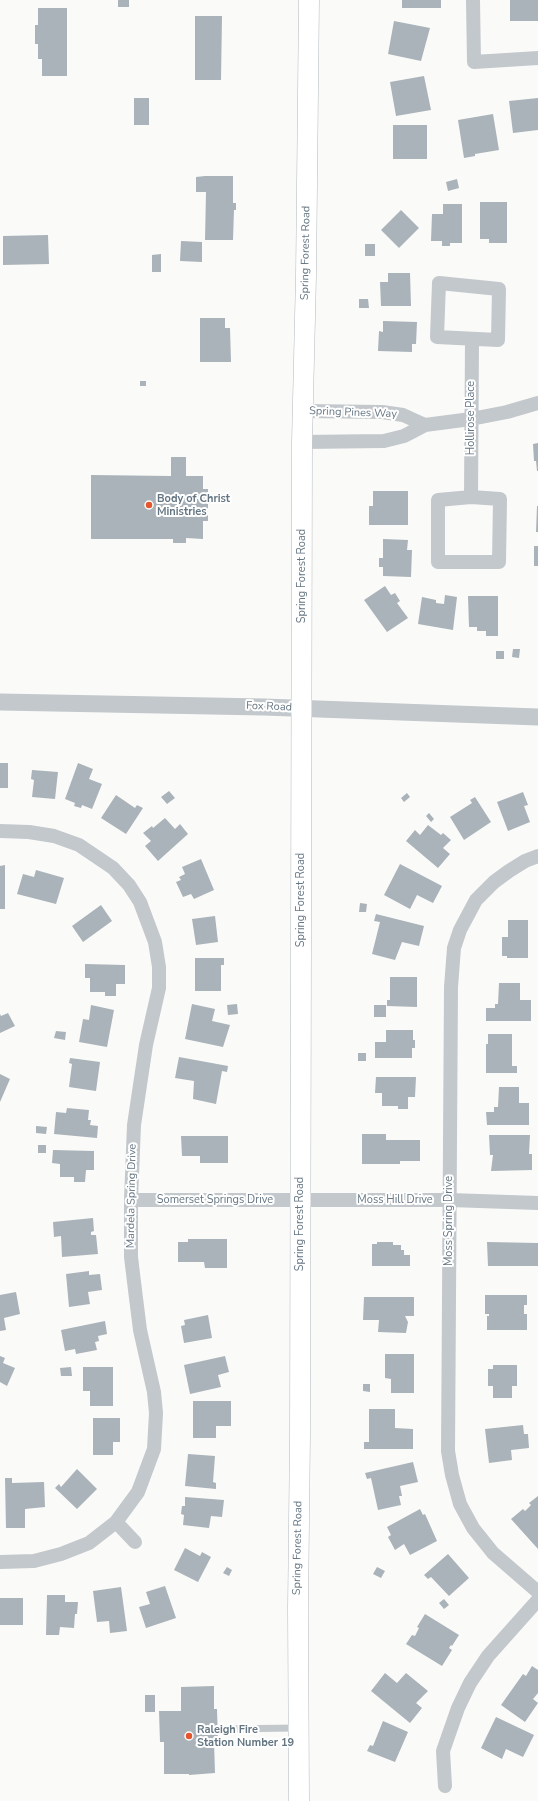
<!DOCTYPE html>
<style>
body{margin:0}
canvas{display:block;background:#fafaf8}
</style>
<canvas width="538" height="1801"></canvas>
<script>
const c = document.querySelector('canvas').getContext('2d');
c.lineJoin = 'round';
function paint(path, color) { c.fillStyle = color; c.fill(path, 'evenodd'); }
const toPath = rows => new Path2D(rows.map(r => 'M' + r).join(''));
function strokePath(path, color, width, dash) { c.strokeStyle = color; c.lineWidth = width; c.lineCap = dash ? 'butt' : 'round'; c.setLineDash(dash || []); c.stroke(path); }
function write(font, color, halo, rows, align = 'center') {
  c.font = font + ' "Nunito Sans",sans-serif'; c.lineWidth = 4; c.setLineDash([]); c.textBaseline = 'middle'; c.strokeStyle = halo; c.fillStyle = color; for (const [text, x, y, turn = 0] of rows) {
    c.save(); c.translate(x, y); c.rotate((+turn || 0) * Math.PI / 180); c.textAlign = isNaN(turn) ? turn : align; if (halo) c.strokeText(text, 0, 0); c.fillText(text, 0, 0); c.restore();
  }
}
paint(toPath([
 [118,0,129,0,129,7,118,7],
 [402,0,441,0,441,8,402,8],
 [510,0,538,0,538,21,510,21],
 [38,8,67,8,67,76,42,76,42,59,38,59,38,44,35,44,35,25,38,25],
 [195,16,222,16,221,80,195,80],
 [394,21,430,28,421,61,388,54],
 [424,76,431,110,396,116,390,82],
 [134,98,149,98,149,125,134,125],
 [538,98,538,130,513,133,509,101],
 [493,114,499,150,475,154,475,156,464,158,458,120],
 [393,125,427,125,427,159,393,159],
 [205,176,233,176,233,203,236,203,236,210,234,210,233,240,205,240,206,192,196,192,196,177],
 [457,179,459,188,448,191,446,182],
 [480,202,507,202,507,243,489,243,489,239,480,239],
 [443,204,462,204,462,243,450,243,450,246,442,246,442,241,431,241,432,214,443,214],
 [401,210,419,228,399,248,381,230],
 [48,235,49,264,3,265,3,236],
 [181,241,202,242,202,262,180,261],
 [365,244,375,244,375,256,365,256],
 [161,254,161,272,152,272,152,255],
 [388,273,410,273,411,306,381,306,380,282,388,282],
 [359,299,368,299,369,308,359,308],
 [200,318,225,318,225,328,230,328,231,362,200,362],
 [383,321,417,322,416,344,412,344,412,352,378,351,379,331,383,332],
 [140,381,146,381,146,386,140,386],
 [538,443,538,471,537,471,536,461,534,461,533,444],
 [171,457,186,457,186,476,203,476,203,489,208,489,208,521,203,521,203,539,186,538,186,543,173,543,173,539,91,539,91,475,171,476],
 [373,491,408,491,408,525,369,525,369,506,373,506],
 [537,506,538,506,538,532,536,532],
 [383,539,408,540,407,550,412,550,411,577,383,576,383,567,379,567,379,558,383,558],
 [534,546,538,546,538,566,534,566],
 [385,586,391,595,395,593,400,601,397,603,408,618,387,632,364,600],
 [445,595,457,597,453,630,418,624,422,597,436,600,436,603,444,604],
 [468,596,498,596,498,636,486,636,486,631,477,631,477,627,469,627],
 [513,649,520,649,519,658,512,657],
 [496,651,504,651,504,659,496,659],
 [0,763,8,763,8,788,0,788],
 [78,763,93,769,89,779,102,784,92,809,82,805,81,808,74,806,75,803,65,799],
 [32,770,58,772,55,799,32,797,34,780,31,779],
 [169,791,175,798,167,804,161,797],
 [523,792,528,805,524,806,530,822,508,831,497,802],
 [407,793,410,797,404,802,401,798],
 [116,795,135,808,137,805,143,808,126,834,101,818],
 [475,797,491,822,464,840,450,817,472,803,470,800],
 [429,813,434,819,431,822,426,816],
 [165,818,175,829,180,824,188,834,158,861,145,846,151,841,143,833,152,826,153,828],
 [428,825,441,835,443,833,451,840,443,848,450,854,438,868,406,841,415,830,420,835],
 [201,859,214,890,194,899,191,894,183,897,176,882,181,880,179,877,185,874,182,867],
 [400,864,442,886,433,903,417,895,410,909,384,895],
 [5,865,5,909,0,909,0,866],
 [36,870,64,878,56,904,17,894,23,874,34,877],
 [360,903,367,904,366,912,359,912],
 [101,905,112,921,83,942,72,926],
 [376,914,424,926,419,946,402,942,395,960,372,954,380,922,374,921],
 [215,916,218,942,196,945,192,919],
 [508,920,528,920,528,958,507,958,507,956,502,956,502,937,508,937],
 [195,958,224,958,224,965,221,965,221,991,195,991],
 [85,964,125,965,125,984,116,984,116,996,105,996,105,992,90,992,90,978,85,978],
 [390,977,417,977,417,1007,387,1006,387,1000,390,1000],
 [499,983,520,983,520,1000,531,1000,531,1021,486,1021,486,1008,495,1008,495,1004,498,1004],
 [192,1004,215,1009,212,1021,230,1025,223,1047,185,1039],
 [237,1004,238,1014,228,1015,227,1005],
 [91,1005,114,1010,107,1047,79,1042,83,1019,89,1020],
 [374,1005,386,1005,386,1017,374,1017],
 [8,1013,15,1026,0,1033,0,1014,1,1016],
 [386,1030,413,1030,413,1040,415,1040,415,1048,412,1048,412,1058,375,1058,375,1042,386,1042],
 [56,1031,66,1032,65,1040,54,1038],
 [488,1034,512,1034,512,1066,517,1066,517,1073,486,1073,486,1044,488,1044],
 [358,1053,366,1053,366,1061,358,1061],
 [179,1057,228,1066,227,1072,222,1071,216,1104,193,1099,194,1081,175,1078],
 [70,1058,100,1062,96,1091,69,1087,72,1064,69,1063],
 [0,1074,10,1079,0,1102],
 [376,1077,416,1077,415,1097,408,1097,408,1109,398,1109,398,1106,382,1106,382,1093,375,1093],
 [499,1087,519,1087,519,1103,529,1103,529,1125,487,1125,486,1112,494,1112,494,1107,498,1107],
 [67,1108,89,1110,88,1120,91,1120,90,1125,98,1126,97,1138,54,1134,56,1112,66,1113],
 [36,1126,47,1127,46,1134,36,1133],
 [362,1134,386,1134,386,1140,420,1140,420,1161,400,1161,400,1164,362,1164],
 [489,1135,530,1135,529,1154,532,1154,532,1170,491,1171,493,1155,490,1155],
 [181,1136,228,1136,228,1163,200,1163,200,1156,182,1156],
 [38,1145,46,1145,46,1153,38,1153],
 [53,1150,94,1151,94,1170,86,1170,85,1182,74,1182,74,1177,60,1177,60,1164,52,1163],
 [93,1218,94,1231,91,1232,91,1235,96,1235,98,1254,62,1257,61,1236,54,1237,53,1222],
 [188,1239,227,1239,227,1268,205,1268,204,1262,178,1262,178,1242,188,1242],
 [377,1242,393,1242,393,1245,401,1245,401,1250,404,1250,404,1255,410,1255,410,1266,372,1266,372,1244,377,1244],
 [487,1242,538,1243,538,1266,488,1266],
 [89,1271,89,1275,100,1274,102,1290,88,1292,90,1304,69,1307,66,1274],
 [16,1292,20,1314,4,1318,6,1330,0,1331,0,1295],
 [485,1295,527,1295,527,1305,524,1305,524,1314,527,1314,527,1330,487,1330,487,1316,489,1316,489,1314,485,1314],
 [364,1297,414,1297,414,1316,405,1316,408,1322,406,1333,378,1332,379,1320,363,1320],
 [208,1315,212,1338,184,1343,181,1326,185,1325,184,1320],
 [105,1321,107,1334,98,1336,99,1341,95,1342,97,1350,76,1354,75,1349,65,1351,61,1330],
 [385,1354,414,1354,414,1393,391,1393,391,1379,385,1378],
 [0,1356,5,1358,3,1363,15,1368,7,1386,0,1382],
 [225,1356,229,1372,218,1375,221,1387,190,1394,184,1365],
 [493,1365,517,1365,517,1386,512,1386,512,1398,493,1398,493,1386,488,1386,488,1369,493,1369],
 [71,1367,72,1376,61,1376,60,1368],
 [83,1367,113,1367,113,1406,90,1406,90,1391,83,1391],
 [363,1384,370,1384,370,1392,363,1391],
 [193,1401,231,1401,231,1426,216,1426,216,1438,193,1438],
 [369,1409,395,1409,395,1428,413,1429,413,1449,364,1449,364,1442,369,1442],
 [93,1418,120,1418,120,1442,113,1442,113,1455,93,1455],
 [523,1425,524,1434,528,1434,529,1448,511,1450,512,1460,489,1463,485,1429],
 [188,1454,215,1456,213,1482,216,1483,216,1489,185,1486],
 [413,1462,418,1482,400,1486,402,1496,399,1496,401,1505,378,1510,371,1478,367,1479,365,1473],
 [77,1469,97,1489,77,1509,55,1488,59,1484,61,1487],
 [5,1478,12,1478,12,1483,44,1482,45,1507,25,1509,25,1528,6,1528],
 [538,1496,538,1549,511,1519,523,1509,525,1511,531,1505,529,1503],
 [185,1497,224,1500,222,1517,211,1516,209,1528,183,1525,184,1515,181,1514,182,1506,185,1506],
 [420,1509,423,1515,425,1514,437,1541,410,1555,404,1544,395,1550,388,1537,391,1535,387,1527],
 [185,1548,200,1556,202,1552,211,1557,198,1582,174,1570],
 [448,1554,469,1578,449,1596,431,1577,428,1579,424,1575],
 [227,1567,232,1570,229,1576,223,1573],
 [377,1567,385,1571,381,1578,373,1574],
 [165,1586,176,1618,146,1628,139,1607,150,1604,146,1592],
 [121,1587,127,1631,110,1633,109,1621,97,1622,93,1591],
 [47,1595,65,1595,65,1602,78,1602,77,1614,75,1614,74,1628,60,1627,59,1635,46,1635],
 [0,1598,23,1598,23,1625,0,1625],
 [444,1599,449,1605,444,1609,439,1603],
 [425,1614,459,1635,452,1646,451,1645,449,1648,452,1650,442,1666,406,1644,412,1635,415,1636,419,1628,417,1627],
 [532,1666,538,1670,538,1693,533,1699,538,1703,525,1722,501,1705,523,1674,526,1676],
 [385,1673,397,1683,406,1673,428,1691,416,1703,422,1708,410,1723,371,1691],
 [214,1686,214,1709,217,1709,218,1742,214,1742,215,1773,189,1775,189,1774,164,1774,164,1742,160,1742,159,1711,181,1711,181,1687],
 [145,1695,155,1695,155,1712,145,1712],
 [496,1717,534,1735,523,1757,506,1749,502,1759,481,1748],
 [383,1721,408,1732,395,1762,367,1751,370,1745,373,1746]
]), '#aab3b9');
const secondary = toPath([
 [299,1801,298,1608,300,1435,302,442,306,276,309,0]
]);
strokePath(secondary, '#b3babf', 21);
strokePath(toPath([
 [218,1729,298,1728]
]), '#c3c8cc', 7);
strokePath(toPath([
 [473,0,474,62,538,58],
 [439,283,499,289,498,340,437,337,439,283],
 [303,411,382,412,403,415,425,425],
 [302,442,384,441,404,436,425,425,471,419,507,412,538,403],
 [471,497,500,499,499,562,438,562,438,500,471,497],
 [471,497,472,340],
 [0,831,29,832,54,836,79,845,113,868,129,885,140,902,155,942,159,967,159,988,146,1045,134,1125,131,1200,131,1257,135,1290,140,1330,154,1392,156,1413,154,1449,138,1492,116,1522,89,1543,61,1554,34,1561,0,1562],
 [538,856,525,861,509,871,494,882,476,900,460,930,454,948,451,987,448,1451,452,1475,460,1504,473,1528,493,1553,538,1592],
 [131,1200,450,1200,538,1203],
 [116,1522,135,1542],
 [445,1786,443,1751,458,1708,470,1683,488,1656,538,1600]
]), '#c3c8cc', 14);
strokePath(toPath([
 [0,702,264,707,538,717]
]), '#c3c8cc', 17);
strokePath(secondary, '#fff', 20);
for (const [x, y, r, color] of [
 [149,505,4,"#e4572e"],
 [189,1736,4,"#e4572e"]
]) { const dot = new Path2D(); dot.arc(x, y, r, 0, 2 * Math.PI); c.fillStyle = color; c.fill(dot); strokePath(dot, '#fff', 1.5); }
write('11px', '#657683', '#fff', [
 ["Spring Forest Road",306,253,-89],
 ["Spring Pines Way",353,413,2],
 ["Hollirose Place",471,418,-90],
 ["Spring Forest Road",302,576,-90],
 ["Fox Road",269,707,2],
 ["Spring Forest Road",301,900,-90],
 ["Mardela Spring Drive",132,1196,-89],
 ["Somerset Springs Drive",215,1200],
 ["Moss Hill Drive",395,1200],
 ["Moss Spring Drive",449,1221,-90],
 ["Spring Forest Road",300,1224,-90],
 ["Spring Forest Road",298,1548,-89]
]);
write('bold 11px', '#657683', '#fff', [
 ["Body of Christ",157,499],
 ["Ministries",157,512],
 ["Raleigh Fire",197,1730],
 ["Station Number 19",197,1743]
], 'left');
</script>
